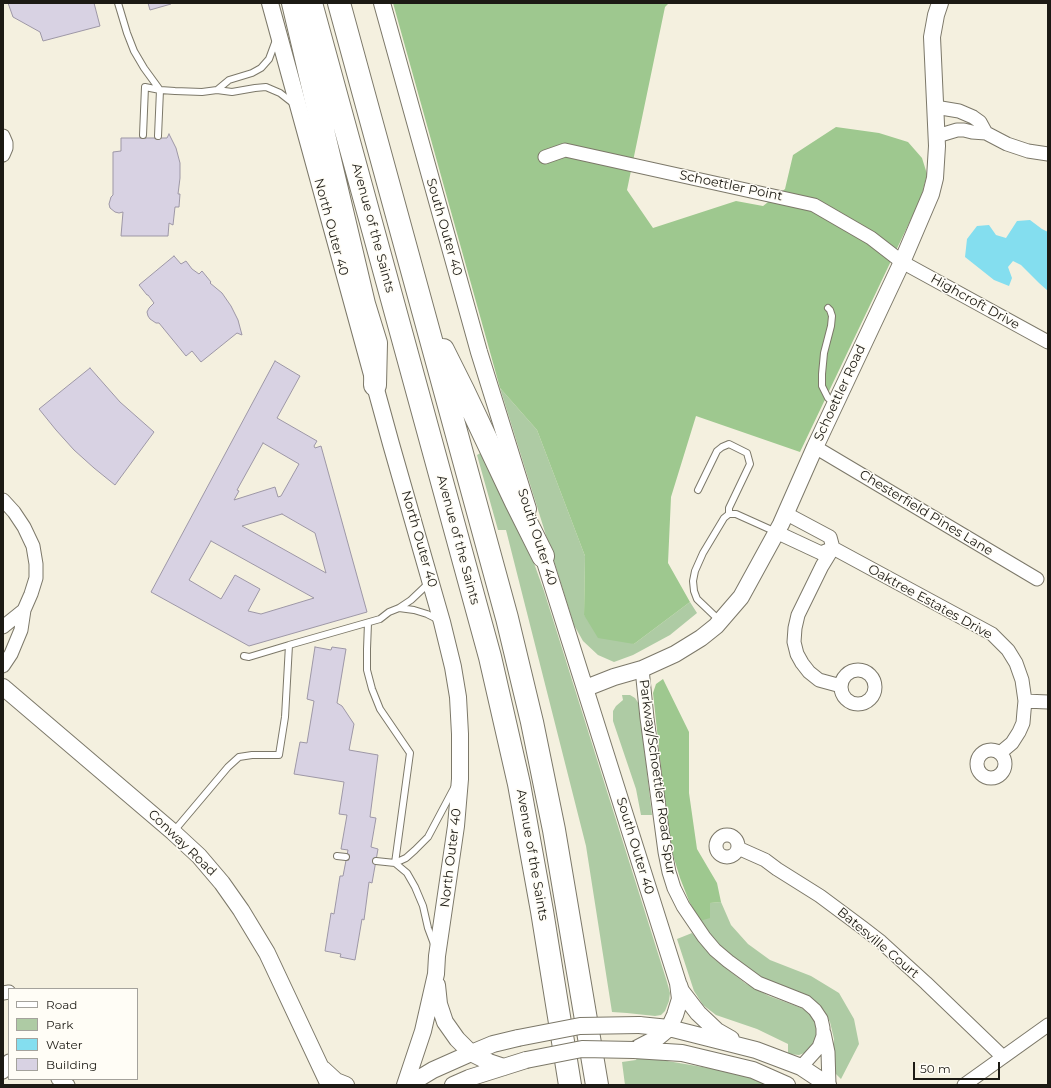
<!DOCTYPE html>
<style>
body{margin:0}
#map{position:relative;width:1051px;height:1088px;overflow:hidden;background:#f4f0df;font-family:Montserrat,sans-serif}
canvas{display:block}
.frame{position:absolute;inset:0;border:4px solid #1c1a14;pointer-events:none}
.legend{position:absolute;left:8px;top:988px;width:130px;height:92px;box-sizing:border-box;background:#fffdf6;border:1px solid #a4a29c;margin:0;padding:5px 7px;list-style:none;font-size:12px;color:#1c1a14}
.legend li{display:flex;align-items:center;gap:8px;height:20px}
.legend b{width:20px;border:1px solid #a4a29c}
.scale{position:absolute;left:913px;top:1062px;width:87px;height:18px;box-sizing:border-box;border:2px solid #1c1a14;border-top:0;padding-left:5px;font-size:12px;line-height:14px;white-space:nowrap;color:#1c1a14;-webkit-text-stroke:3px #fffdf6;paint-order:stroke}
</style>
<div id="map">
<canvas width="1051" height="1088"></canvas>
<div class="frame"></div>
<ul class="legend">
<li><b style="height:5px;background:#fff"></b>Road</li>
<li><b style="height:11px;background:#aecba4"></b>Park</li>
<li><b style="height:11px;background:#84deef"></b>Water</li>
<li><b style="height:11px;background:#d8d2e3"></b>Building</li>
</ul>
<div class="scale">50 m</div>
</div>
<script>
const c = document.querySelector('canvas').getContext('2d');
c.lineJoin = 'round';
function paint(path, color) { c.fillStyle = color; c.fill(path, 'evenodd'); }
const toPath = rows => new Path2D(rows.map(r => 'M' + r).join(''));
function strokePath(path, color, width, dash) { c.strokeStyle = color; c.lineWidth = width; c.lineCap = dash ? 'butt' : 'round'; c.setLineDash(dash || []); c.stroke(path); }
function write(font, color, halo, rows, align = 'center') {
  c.font = font + ' Montserrat,sans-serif'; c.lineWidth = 3; c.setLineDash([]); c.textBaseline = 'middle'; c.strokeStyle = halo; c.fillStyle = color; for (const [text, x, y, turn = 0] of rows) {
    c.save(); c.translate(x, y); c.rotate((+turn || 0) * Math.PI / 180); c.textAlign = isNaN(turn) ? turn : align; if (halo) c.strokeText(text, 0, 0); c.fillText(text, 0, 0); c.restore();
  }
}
paint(toPath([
 [500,388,537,430,585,556,584,615,634,644,690,602,697,613,670,635,633,655,614,662,598,655,583,641,574,625],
 [484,451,526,541,544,591,667,982,670,993,669,1001,665,1011,661,1015,655,1016,627,1013,612,1012,586,846,506,530,498,530,477,455],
 [622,695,630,695,635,698,639,704,652,815,641,815,636,789,613,721,613,711,616,706,623,700],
 [721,902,731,925,748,944,770,960,811,976,839,993,854,1019,859,1044,841,1079,835,1073,832,1068,834,1039,830,1022,824,1010,811,1000,770,982,744,967,721,947,709,934,700,921,709,903],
 [692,933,713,958,745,983,769,996,788,1003,801,1008,810,1013,814,1020,818,1038,807,1052,799,1055,788,1054,788,1044,757,1029,716,1015,703,1005,694,991,677,939],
 [638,1056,732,1072,776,1085,625,1085,622,1062,636,1060]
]), '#aecba4');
paint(toPath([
 [393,3,669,3,665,7,627,190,653,228,736,201,763,206,785,189,793,155,836,127,879,133,908,142,922,158,927,174,921,198,800,452,696,416,671,497,668,563,690,602,634,644,598,638,584,615,585,556,537,430,500,388],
 [663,679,689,732,689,793,697,849,717,883,721,902,710,903,710,918,700,921,689,901,680,878,669,842,653,693,656,684]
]), '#9ec88f');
paint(toPath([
 [1030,220,1042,229,1048,232,1048,291,1039,283,1021,265,1013,261,1008,267,1012,278,1009,286,994,280,965,257,967,239,977,226,989,225,996,235,1006,238,1017,221]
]), '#84deef');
const building = toPath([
 [8,3,94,3,100,26,43,41,40,32,13,17,8,3],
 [148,3,170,3,171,4,150,10,148,3],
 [169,134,176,148,180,163,180,178,178,194,180,194,179,207,175,207,173,225,169,223,168,236,121,236,123,212,119,213,115,212,110,208,109,204,111,197,113,195,113,152,121,151,121,138,167,138,169,134],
 [174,256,181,264,186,261,192,269,199,274,202,271,211,282,210,283,222,293,231,306,238,320,242,335,237,333,201,362,192,351,186,356,159,323,156,323,150,319,148,316,147,312,149,308,154,303,148,295,147,295,139,285,174,256],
 [275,361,300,376,277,418,317,441,314,446,315,448,321,446,367,612,249,646,151,592,275,361],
 [263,443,299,464,281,496,278,497,275,487,234,500,239,491,237,490,263,443],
 [282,514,315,533,326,573,242,526,282,514],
 [211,541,314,598,261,614,248,611,260,589,235,575,221,599,189,580,211,541],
 [90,368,120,402,154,432,115,485,94,468,74,450,56,430,39,409,90,368],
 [315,647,331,650,332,647,346,649,337,703,342,706,354,724,349,750,378,755,370,817,376,818,371,847,378,849,372,883,369,882,364,920,362,919,355,960,340,957,341,954,325,951,331,913,334,914,340,876,343,876,348,850,341,849,347,815,339,814,344,782,294,774,300,742,307,743,314,701,307,699,315,647]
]);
paint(building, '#d8d2e3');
strokePath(building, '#9d97a6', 1);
const service = toPath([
 [118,3,127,33,134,51,144,68,160,90],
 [217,90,229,80,252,73,261,68,269,59,276,40],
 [143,135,145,87,160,90],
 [158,136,160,90,175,91,202,92,217,90,232,92,255,88,266,87,280,93,294,104],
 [828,308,830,310,832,316,831,326,824,353,822,374,822,386,828,398,834,403],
 [698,490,717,451,722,447,729,444,747,453,750,464,729,508,729,514],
 [399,608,414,610,427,614,439,620],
 [719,620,697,599,694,591,693,581,695,571,703,553,724,518,729,514,736,514,776,532],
 [368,623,367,649,367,670,372,689,380,709,410,753,395,863],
 [289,645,380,619,389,612,399,608,411,600,430,582],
 [174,831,228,767,239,757,252,755,279,755,285,717,289,645,249,657,244,656],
 [337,856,346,857],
 [376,861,395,863,406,858,415,850,428,837,454,788],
 [395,863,407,873,415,887,423,906,428,928,434,944]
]);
const minor = toPath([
 [935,107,959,111,973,117,980,122,986,133],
 [3,136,6,143,6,148,3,155],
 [937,136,957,130,964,130,972,132,986,133,1007,144,1028,151,1048,154],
 [545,157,565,150,814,205,871,238,902,262,1048,342],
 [815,447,1037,579],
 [3,500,14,512,24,527,33,546,36,564,36,578,31,594,24,610,21,630,11,654,3,666],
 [785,513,830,537,833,548,992,634,1008,650,1016,663,1022,680,1025,701,1024,711,1023,723,1019,732,1012,743,1000,753],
 [776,532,821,553,833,548],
 [833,548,822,566,798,615,795,628,794,642,797,654,802,663,809,672,819,680,841,686],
 [3,627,24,610],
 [642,669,647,718,665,852,669,872,674,888,683,906,704,937,715,950,728,961,758,983,806,1002,815,1010,821,1019,823,1028,823,1036,819,1047,801,1067],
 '841 687a17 17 0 1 1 34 0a17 17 0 1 1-34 0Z',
 [1025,701,1048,702],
 '977 764a14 14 0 1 1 28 0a14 14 0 1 1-28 0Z',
 '716 846a11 11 0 1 1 22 0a11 11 0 1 1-22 0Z',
 [738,848,765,860,777,869,820,896,863,928,881,942,926,983,1003,1057],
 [3,993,9,992],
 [824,1033,828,1052,829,1085],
 [3,1072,9,1061],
 [58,1079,68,1085],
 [964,1085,1048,1025]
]);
const tertiary = toPath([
 [270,3,391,444,442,622,453,667,458,697,460,734,460,779,456,826,437,956,436,974,423,1031,405,1085],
 [382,3,479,352,528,509],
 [540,546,678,983,680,999,675,1015,669,1028,657,1038,634,1050],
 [3,687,173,832,199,856,222,883,241,910,267,953,329,1085],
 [586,688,614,677,642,669,675,654,701,638,716,626,741,597,781,524,815,447,902,262,931,194,935,178,937,146,932,37,936,15,940,3],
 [437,985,439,1004,445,1022,457,1039,471,1053,489,1062,504,1067],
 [679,985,681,991,698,1013,717,1031,731,1039],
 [639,1025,669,1028,756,1050,801,1067,828,1085],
 [634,1050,682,1053,753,1070,787,1085],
 [323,1069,336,1081,346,1085],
 [408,1085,433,1070,469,1054,493,1044,518,1038],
 [453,1085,469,1078,526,1060]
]);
const motorway = toPath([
 [293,3,364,304,376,343,375,385],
 [311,3,490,657,519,784,542,911,570,1085],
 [339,3,507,618,532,722,554,830,597,1085],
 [443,350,463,390,516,502,543,556]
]);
strokePath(service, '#7c7869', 8);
strokePath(minor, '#7c7869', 15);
strokePath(tertiary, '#7c7869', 18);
strokePath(motorway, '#7c7869', 24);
strokePath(service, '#fff', 6);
strokePath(minor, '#fff', 13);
strokePath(tertiary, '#fff', 16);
strokePath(motorway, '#fff', 22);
const tertiaryBridge = toPath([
 [518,1038,580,1026,639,1025],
 [526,1060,582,1049,634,1050]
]);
strokePath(tertiaryBridge, '#7c7869', 18, []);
strokePath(tertiaryBridge, '#fff', 16);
write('13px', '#1c1a14', '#fffdf6', [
 ["Schoettler Point",731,186,12],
 ["North Outer 40",331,227,75],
 ["South Outer 40",444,227,74],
 ["Avenue of the Saints",373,228,75],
 ["Highcroft Drive",975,302,29],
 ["Schoettler Road",840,393,-65],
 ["Chesterfield Pines Lane",926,513,31],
 ["South Outer 40",537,537,72],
 ["North Outer 40",419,539,74],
 ["Avenue of the Saints",458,540,75],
 ["Oaktree Estates Drive",930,602,29],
 ["Parkway/Schoettler Road Spur",657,777,82],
 ["Conway Road",182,843,44],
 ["South Outer 40",635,846,73],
 ["Avenue of the Saints",532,855,80],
 ["North Outer 40",451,858,-83],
 ["Batesville Court",878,943,40]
]);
</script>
